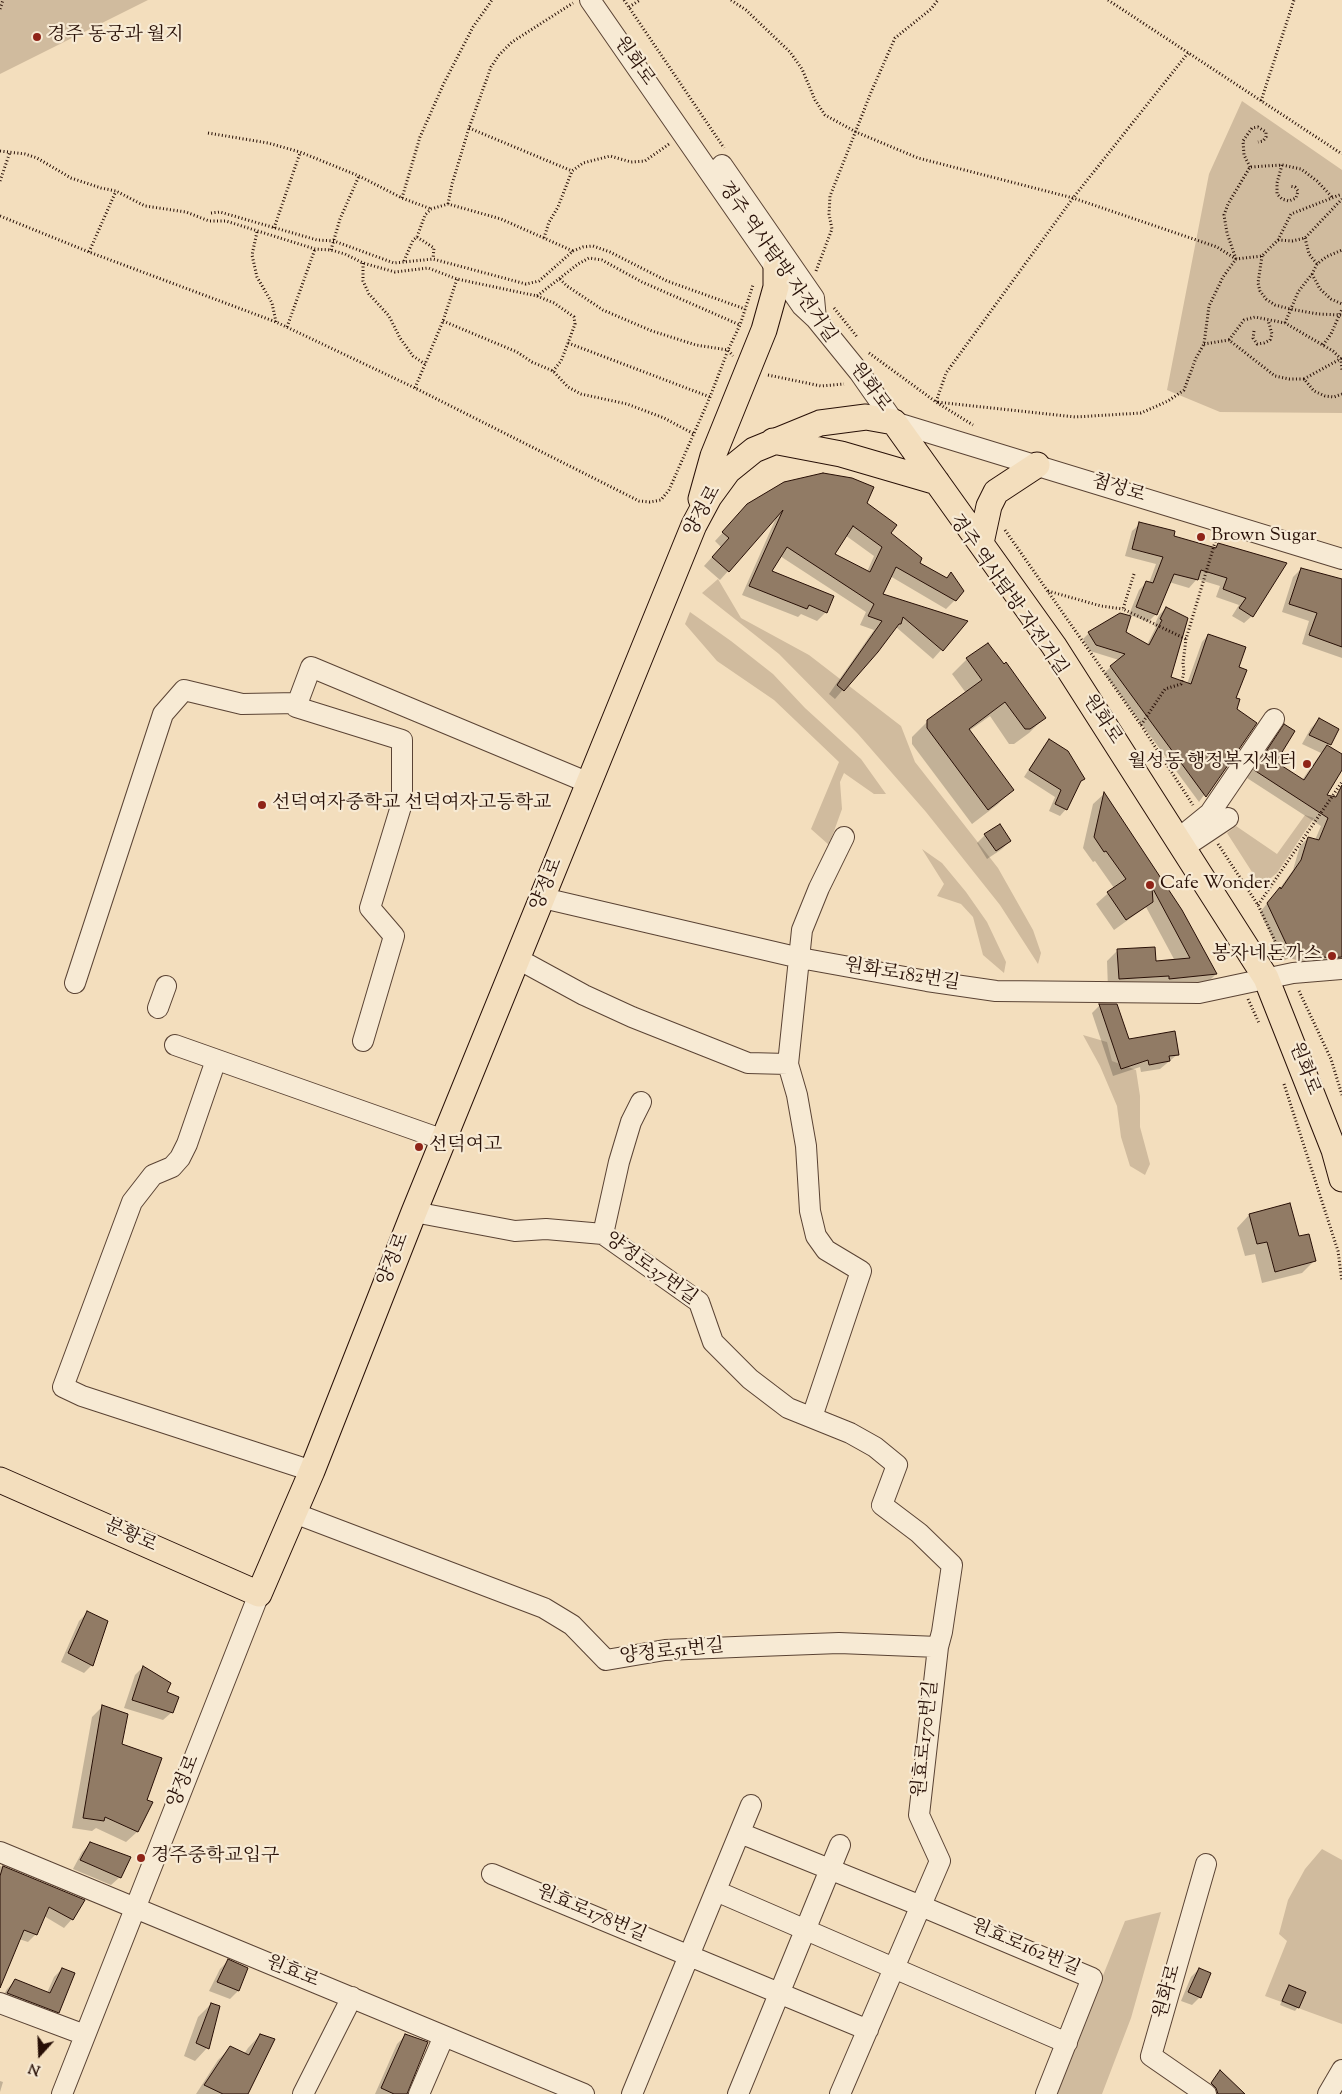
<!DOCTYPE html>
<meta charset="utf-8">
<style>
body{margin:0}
#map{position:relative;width:1342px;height:2094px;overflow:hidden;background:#f3debd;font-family:"Sorts Mill Goudy",serif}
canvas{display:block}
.north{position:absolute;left:15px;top:2029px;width:50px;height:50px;-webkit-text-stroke:4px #f7ead4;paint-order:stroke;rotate:200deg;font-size:14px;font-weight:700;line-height:20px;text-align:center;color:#270f06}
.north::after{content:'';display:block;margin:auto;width:18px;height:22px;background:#270f06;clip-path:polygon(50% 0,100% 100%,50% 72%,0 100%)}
</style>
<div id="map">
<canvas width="1342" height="2094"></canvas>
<div class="north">N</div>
</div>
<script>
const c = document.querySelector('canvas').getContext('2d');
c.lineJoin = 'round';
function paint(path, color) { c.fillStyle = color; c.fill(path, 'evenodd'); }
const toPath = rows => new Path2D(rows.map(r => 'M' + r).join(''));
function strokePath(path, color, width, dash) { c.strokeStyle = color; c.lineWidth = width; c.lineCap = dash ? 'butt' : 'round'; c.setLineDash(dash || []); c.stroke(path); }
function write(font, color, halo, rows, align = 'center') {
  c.font = font + ' "Sorts Mill Goudy","Noto Serif KR",serif'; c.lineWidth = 4.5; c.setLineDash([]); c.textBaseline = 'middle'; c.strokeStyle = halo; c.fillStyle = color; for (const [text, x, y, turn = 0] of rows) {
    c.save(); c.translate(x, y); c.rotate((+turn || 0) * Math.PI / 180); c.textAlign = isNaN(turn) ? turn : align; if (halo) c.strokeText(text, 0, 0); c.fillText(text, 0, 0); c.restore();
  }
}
paint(toPath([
 [0,0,148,0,0,74],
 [1242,101,1342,170,1342,413,1220,412,1167,390,1209,174],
 [718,579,741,618,809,655,901,726,915,762,998,868,1033,930,1041,953,1038,964,1000,905,926,812,858,734,779,654,702,593],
 [690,612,731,641,773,674,805,708,861,759,886,794,874,794,844,773,840,782,842,809,829,845,811,829,839,762,774,700,717,661,685,624],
 [1305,815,1314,818,1277,873,1261,886,1227,833,1236,826,1277,854],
 [922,849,942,863,966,892,987,922,1006,962,1004,973,983,955,973,917,961,904,937,896,944,884],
 [1083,1035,1107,1042,1112,1061,1136,1070,1140,1096,1140,1127,1150,1164,1145,1175,1130,1166,1121,1137,1117,1106,1100,1066],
 [1322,1849,1342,1860,1342,2024,1265,1996,1287,1941,1279,1934,1288,1900,1305,1869],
 [1161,1912,1131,2018,1102,2094,1055,2094,1125,1921]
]), '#d0bb9e');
paint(toPath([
 [866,504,890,533,918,563,946,579,951,574,955,600,946,609,890,576,881,594,966,622,933,659,896,627,835,699,829,694,874,630,860,625,866,612,780,556,770,572,826,612,817,621,801,614,798,617,742,595,776,518,720,580,704,566,721,547,715,541,748,505],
 [845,535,874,556,867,572,833,554],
 [1140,524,1172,537,1214,548,1218,544,1285,564,1252,616,1244,623,1232,616,1239,605,1216,597,1220,586,1197,579,1189,588,1169,582,1156,614,1148,622,1130,615,1125,633,1147,645,1156,627,1154,626,1159,615,1166,608,1169,678,1187,684,1202,642,1208,635,1238,668,1235,709,1255,723,1199,802,1104,673,1119,660,1090,651,1083,639,1089,633,1128,617,1139,590,1147,582,1149,583,1156,564,1125,556,1132,531],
 [1301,569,1342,581,1342,658,1302,644,1309,621,1282,612,1293,577],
 [967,659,1044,718,1029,733,1014,744,1009,744,990,716,969,731,1012,790,997,805,972,824,912,744,912,737,928,721,966,693,952,674],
 [1319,720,1338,730,1327,747,1342,755,1342,767,1325,796,1342,800,1342,968,1319,966,1289,958,1283,961,1260,912,1280,888,1293,870,1300,846,1308,838,1315,840,1321,826,1247,778,1276,734,1285,726,1274,762,1302,780,1321,753,1302,744,1311,728],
 [1049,740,1084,778,1078,784,1066,809,1060,816,1049,811,1055,797,1024,777,1043,747],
 [1104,794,1181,910,1216,974,1205,985,1108,989,1107,961,1118,950,1154,962,1175,961,1146,907,1114,930,1096,904,1114,888,1095,861,1093,862,1083,848,1093,804],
 [985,835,1010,841,1002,849,987,859,977,843],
 [1100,1005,1128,1041,1178,1054,1160,1069,1141,1072,1140,1067,1113,1076,1092,1013],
 [1249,1215,1299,1238,1314,1261,1302,1273,1262,1283,1255,1254,1245,1256,1237,1228],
 [87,1613,92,1665,84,1673,61,1662,79,1621],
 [143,1667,165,1693,172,1712,163,1720,124,1708,135,1675],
 [102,1707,146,1801,137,1832,126,1842,96,1828,92,1831,72,1828,92,1717],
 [90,1844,120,1877,111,1885,73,1869,82,1852],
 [0,1866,83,1900,72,1919,64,1928,44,1916,36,1934,28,1942,19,1939,0,1975],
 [228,1961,246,1969,238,1991,230,1999,209,1991,220,1969],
 [62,1969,58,2012,50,2020,0,2001,7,1989,16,1980,47,1993,54,1977],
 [1199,1969,1200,1997,1192,2005,1181,2001,1191,1977],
 [1290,1986,1298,2007,1295,2011,1280,2005,1286,1990],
 [211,2004,207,2048,195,2061,184,2056,198,2017],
 [260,2035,247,2094,196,2094,218,2060,230,2048,244,2054,248,2048],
 [405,2036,407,2094,375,2094,397,2044],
 [1220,2072,1243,2094,1206,2094,1204,2092],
 [0,2081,3,2082,0,2092]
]), '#0003');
const building = toPath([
 [823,473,852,478,874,487,867,503,897,525,891,533,922,558,920,563,947,578,951,572,964,591,956,601,896,567,883,594,968,621,943,651,903,617,901,624,899,624,878,652,844,691,837,685,882,621,868,616,874,604,787,547,772,571,834,596,827,613,809,605,807,609,749,586,783,510,729,572,712,557,729,538,722,532,747,504,784,482,823,473],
 [853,526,882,547,870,572,835,554,853,526],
 [1139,522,1175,531,1174,536,1216,548,1218,543,1287,563,1253,617,1239,608,1246,598,1223,589,1227,578,1201,570,1198,580,1174,574,1157,615,1136,607,1146,581,1153,583,1163,557,1132,549,1139,522],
 [1301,568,1342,579,1342,647,1309,635,1317,613,1289,604,1301,568],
 [1166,607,1188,618,1171,677,1191,684,1208,634,1246,647,1239,667,1247,670,1236,698,1240,699,1237,709,1257,723,1206,797,1110,666,1125,654,1096,645,1088,632,1120,613,1131,616,1126,632,1149,645,1162,620,1160,619,1166,607],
 [988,643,1004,664,1006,662,1046,718,1030,729,1025,729,1005,702,969,729,1014,790,988,810,927,728,927,720,982,680,966,658,988,643],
 [1319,718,1339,729,1331,745,1309,735,1319,718],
 [1284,724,1295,731,1276,762,1304,780,1327,745,1342,754,1342,770,1327,795,1336,797,1342,785,1342,957,1328,958,1299,950,1291,954,1267,903,1280,887,1281,889,1301,860,1308,837,1319,840,1328,818,1254,770,1284,724],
 [1049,739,1068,751,1085,779,1081,781,1067,810,1055,804,1061,790,1029,770,1049,739],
 [1104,792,1182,910,1217,974,1169,979,1169,976,1119,979,1117,949,1155,947,1156,961,1190,958,1152,887,1153,902,1126,920,1107,892,1126,879,1106,851,1104,852,1094,837,1104,792],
 [1000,824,1011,841,996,851,984,834,1000,824],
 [1099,1004,1117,1004,1129,1039,1175,1031,1179,1055,1169,1056,1170,1061,1149,1065,1148,1060,1121,1069,1099,1004],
 [1290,1203,1299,1236,1309,1234,1316,1261,1275,1272,1267,1242,1257,1244,1249,1214,1290,1203],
 [87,1611,108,1621,93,1666,68,1653,87,1611],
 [143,1666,171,1683,167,1692,179,1697,173,1713,132,1700,143,1666],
 [102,1705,128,1714,122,1744,162,1758,147,1800,153,1802,138,1832,105,1817,104,1821,83,1818,102,1705],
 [90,1842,131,1857,121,1878,80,1860,90,1842],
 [3,1866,85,1900,73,1920,49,1907,37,1935,24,1930,0,1988,0,1876,3,1866],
 [228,1959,248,1968,239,1991,217,1982,228,1959],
 [62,1968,75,1973,59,2013,7,1993,15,1979,50,1993,62,1968],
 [1199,1968,1211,1973,1201,1998,1188,1992,1199,1968],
 [1289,1985,1306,1992,1299,2008,1282,2001,1289,1985],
 [211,2003,220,2006,209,2049,196,2043,211,2003],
 [260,2034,275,2039,248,2094,223,2094,204,2085,230,2046,249,2055,260,2034],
 [405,2034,428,2042,407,2094,394,2094,381,2088,405,2034],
 [1220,2070,1245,2094,1218,2094,1216,2088,1211,2083,1220,2070]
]);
paint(building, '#917b65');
strokePath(building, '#270f06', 1);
const minor = toPath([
 [590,0,802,306,816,319,859,372,894,422,1342,559],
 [722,165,814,298,816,319],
 [1178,839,1210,813,1274,719],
 [1183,848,1228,818],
 [543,898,800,958,927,981,996,991,1199,993,1293,973,1342,969],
 [518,959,584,995,632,1017,748,1063,788,1064,797,1095,806,1146,810,1211,816,1236,826,1250,861,1271,812,1417],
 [75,983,163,714,184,690,242,704,298,703],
 [158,1008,166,986],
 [363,1041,394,936,370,908,402,803,402,740,296,707,311,667,589,783],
 [175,1045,444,1140],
 [216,1060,187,1144,180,1158,172,1167,153,1175,132,1202,63,1387,82,1396,312,1471],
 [788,1064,802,930,819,888,844,837],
 [414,1212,515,1231,546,1229,603,1234,699,1302,713,1342,750,1379,788,1408,850,1433,875,1447,897,1465,882,1505,919,1533,952,1565,942,1632,938,1647,919,1815,940,1861,840,2094],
 [603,1234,619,1162,631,1122,641,1102],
 [294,1513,544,1608,572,1625,606,1660,665,1650,759,1646,839,1643,938,1647],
 [740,1833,921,1906,1092,1978,1046,2094],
 [0,1852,584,2094],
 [1206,1864,1151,2056,1206,2094],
 [492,1874,868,2030],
 [716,1891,1067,2043],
 [0,2003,85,2035],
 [62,2094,259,1594],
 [303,2094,352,1997],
 [419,2094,444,2036],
 [632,2094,751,1805],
 [738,2094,840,1845],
 [1328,2094,1342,2070]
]);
const major = toPath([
 [773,441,841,454,937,482],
 [701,499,713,456,764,330,776,287,776,267],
 [981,543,989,506,996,492,1037,465],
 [0,1480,259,1594,312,1471,414,1212,694,525,709,497,728,471,754,450,820,423,866,417,894,422,1054,646,1266,978,1334,1150,1342,1179]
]);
strokePath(minor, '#5a4334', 22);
strokePath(major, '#270f06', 27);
strokePath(toPath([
 [624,0,724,148],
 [731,0,746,10,790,52,802,69,815,100,825,115,856,132,918,158,1073,198,1217,247,1236,259],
 [1108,0,1342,154],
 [629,7,640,0],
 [0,9,3,0],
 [1188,53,1073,198,946,373,936,402,1075,417,1141,413,1168,401,1184,390,1196,358,1204,344,1209,306,1223,277,1236,259,1262,256,1278,240,1291,214,1342,194],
 [1261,101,1294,0],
 [469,128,572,171],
 [208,133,268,143,300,152,359,176,402,198,431,209],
 [0,151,25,154,37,158,71,178,101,188,116,191,145,206,186,212,209,221,226,221,315,249,331,250,345,254,363,263,395,272,428,268,457,279,537,296,578,264,589,258,602,260,642,282,740,325],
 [1282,165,1277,183,1277,194,1282,199,1289,201,1296,198,1298,191,1295,187,1289,186],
 [1250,167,1244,155,1243,141,1252,128,1258,127,1266,132,1266,137,1263,141,1258,142],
 [0,181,10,152],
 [402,198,420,137,444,83,473,27,492,0],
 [448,204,452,184,469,128,491,67,499,55,512,42,573,3],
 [211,213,220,212,317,240,334,241,394,263,433,259,526,284,539,281,573,251,583,247,593,246,610,252,667,281,745,309],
 [0,216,89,252,276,322,415,388,639,501,650,502,661,500,669,490,710,397,728,350,740,325,753,285],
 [274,228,300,153],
 [257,232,252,255,257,277,272,303,276,322],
 [417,237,434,248,433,259],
 [544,238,549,222,558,207,572,171,583,163,610,156,631,162,645,161,669,144],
 [1305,238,1309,254,1317,264],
 [1278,240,1292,241,1305,238,1342,199],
 [331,250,340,219,359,176],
 [89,252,116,191],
 [1262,256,1258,283,1260,291,1266,299,1275,305,1290,309,1318,314,1342,315],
 [1236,259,1227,233,1224,215,1228,204,1250,167,1282,165,1301,169,1317,181,1332,197],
 [404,261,413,240,417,237,425,215,431,209,448,204,501,219,573,251],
 [363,263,363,281,369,294,389,316,400,338,413,356,425,364],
 [816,271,832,229,829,214,830,196,872,90,895,38,931,9,938,0],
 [1312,274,1320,289,1331,299,1342,304],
 [560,279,567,286,603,310,652,331,696,345,728,350,733,356],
 [537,296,554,303,574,317,575,324,568,343,561,361,553,371],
 [834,308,858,338],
 [443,321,517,352,532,362,553,371,568,387,581,394,627,404,664,418,694,434],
 [1285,323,1298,292,1312,274,1317,264,1326,257,1342,250],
 [287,327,315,249],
 [1254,331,1253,338,1257,344,1264,343,1270,340,1272,334,1268,320],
 [1229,340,1244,320,1255,317,1285,323,1333,351,1341,359,1342,371],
 [568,343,710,397],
 [1204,344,1229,340,1275,376,1289,379,1304,379,1314,391,1325,396,1334,397,1342,394],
 [1323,345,1331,334,1342,309],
 [869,353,936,402,973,425],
 [768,375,821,386,844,384],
 [1304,379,1342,358],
 [415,388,443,321,457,279],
 [1005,530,1141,725,1193,805],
 [1134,574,1123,609,1186,639],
 [1048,591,1101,606,1123,609],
 [1141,725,1165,689,1181,684,1184,672,1183,663,1186,639,1216,539],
 [1218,844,1258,905,1283,958],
 [1258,905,1342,782],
 [1299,991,1331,1059,1342,1095],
 [1248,999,1259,1023],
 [1284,1084,1338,1251,1342,1281]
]), '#270f06', 3, [1, 2.5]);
strokePath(minor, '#f7ead4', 20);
strokePath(major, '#f3debd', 25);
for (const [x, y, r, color] of [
 [37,37,5,"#8f2418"],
 [1201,537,5,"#8f2418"],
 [1307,764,5,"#8f2418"],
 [262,805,5,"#8f2418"],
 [1150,885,5,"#8f2418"],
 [1332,956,5,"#8f2418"],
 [419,1147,5,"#8f2418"],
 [141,1858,5,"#8f2418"]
]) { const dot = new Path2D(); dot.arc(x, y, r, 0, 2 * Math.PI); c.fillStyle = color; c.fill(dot); strokePath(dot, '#f7ead4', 2); }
write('19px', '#270f06', '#f7ead4', [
 ["경주 동궁과 월지",47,37],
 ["Brown Sugar",1211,537],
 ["월성동 행정복지센터",1297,764,"right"],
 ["선덕여자중학교 선덕여자고등학교",272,805],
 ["Cafe Wonder",1160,885],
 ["봉자네돈까스",1322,956,"right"],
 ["선덕여고",429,1147],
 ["경주중학교입구",151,1858]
], 'left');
write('19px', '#270f06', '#f7ead4', [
 ["원화로",633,62,55],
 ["경주 역사탐방 자전거길",776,263,55],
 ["원화로",869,388,54],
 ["첨성로",1118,490,17],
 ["양정로",704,512,-61],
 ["경주 역사탐방 자전거길",1007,596,55],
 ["원화로",1101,720,57],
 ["양정로",548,885,-68],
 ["원화로182번길",902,976,9],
 ["원화로",1303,1069,69],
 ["양정로",395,1260,-69],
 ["양정로37번길",650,1270,36],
 ["분황로",130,1537,24],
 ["양정로51번길",672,1653,-6],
 ["원효로170번길",927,1739,-84],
 ["양정로",185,1782,-68],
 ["원효로178번길",591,1915,23],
 ["원효로162번길",1025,1949,23],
 ["원효로",292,1973,22],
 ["원화로",1169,1992,-74]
]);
</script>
